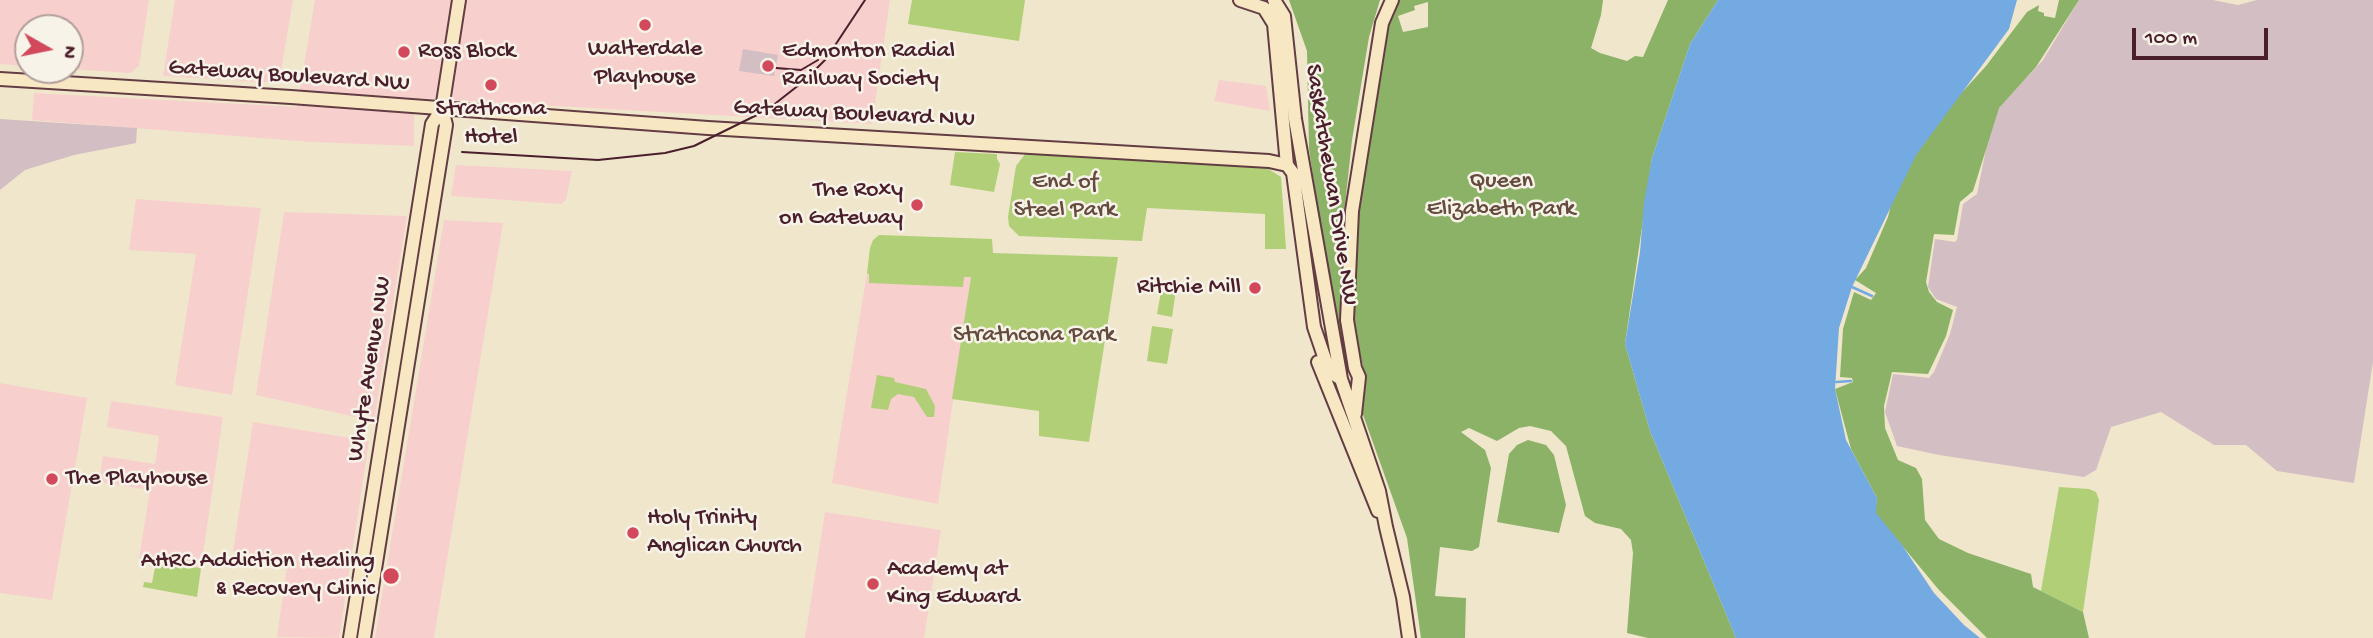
<!DOCTYPE html>
<style>
body{margin:0}
#map{position:relative;width:2373px;height:638px;overflow:hidden;background:#f0e6cc;font-family:"Gochi Hand",sans-serif}
canvas{display:block}
.north{position:absolute;left:14px;top:14px;width:70px;height:70px;box-sizing:border-box;background:#f7f3e8;border:2px solid #b29e9c;border-radius:50%;rotate:99deg;font-size:19px;font-weight:700;line-height:28px;text-align:center;color:#4a1f2b}
.north::after{content:'';display:block;margin:auto;width:24px;height:32px;background:#d1495b;clip-path:polygon(50% 0,100% 100%,50% 72%,0 100%)}
.scale{position:absolute;left:2132px;top:28px;width:136px;height:32px;box-sizing:border-box;border:4px solid #4a1f2b;border-top:0;padding-left:9px;font-size:21px;line-height:24px;white-space:nowrap;color:#4a1f2b;-webkit-text-stroke:5px #f7f3e8;paint-order:stroke}
</style>
<div id="map">
<canvas width="2373" height="638"></canvas>
<div class="north">N</div>
<div class="scale">100 m</div>
</div>
<script>
const c = document.querySelector('canvas').getContext('2d');
c.lineJoin = 'round';
function paint(path, color) { c.fillStyle = color; c.fill(path, 'evenodd'); }
const toPath = rows => new Path2D(rows.map(r => 'M' + r).join(''));
function strokePath(path, color, width, dash) { c.strokeStyle = color; c.lineWidth = width; c.lineCap = dash ? 'butt' : 'round'; c.setLineDash(dash || []); c.stroke(path); }
function write(font, color, halo, rows, align = 'center') {
  c.font = font + ' "Gochi Hand",sans-serif'; c.lineWidth = 5; c.setLineDash([]); c.textBaseline = 'middle'; c.strokeStyle = halo; c.fillStyle = color; for (const [text, x, y, turn = 0] of rows) {
    c.save(); c.translate(x, y); c.rotate((+turn || 0) * Math.PI / 180); c.textAlign = isNaN(turn) ? turn : align; if (halo) c.strokeText(text, 0, 0); c.fillText(text, 0, 0); c.restore();
  }
}
paint(toPath([
 [0,0,149,0,139,66,130,73,70,69,70,28,28,28,28,66,0,64],
 [175,0,293,0,279,83,163,76],
 [315,0,890,0,872,124,414,98,414,146,312,142,32,120,34,93,297,107],
 [1219,80,1266,86,1270,111,1214,101],
 [456,165,572,171,566,200,561,204,451,196],
 [136,199,261,208,232,395,175,385,196,254,129,250],
 [284,212,407,216,374,421,256,395],
 [444,220,503,223,434,638,375,638],
 [867,273,971,277,938,504,832,483],
 [0,383,87,398,52,600,0,593],
 [111,401,223,417,201,568,139,559,150,490,99,482,103,456,155,464,159,436,107,427],
 [253,422,369,441,339,638,277,637,288,559,233,551],
 [825,512,941,530,924,638,805,638]
]), '#f7d0cd');
paint(toPath([
 [2079,0,2213,0,2238,5,2257,0,2373,0,2373,362,2354,483,2277,471,2246,445,2214,445,2161,412,2111,427,2096,470,2084,477,1939,455,1897,446,1885,412,1893,374,1929,378,1934,372,1950,334,1957,307,1936,299,1928,287,1935,239,1955,242,1957,240,1963,204,1977,194,1993,114,2043,60],
 [743,49,778,55,774,76,739,71],
 [0,119,137,128,136,143,74,155,25,170,0,190]
]), '#d2bec3');
paint(toPath([
 [912,0,1025,0,1019,41,908,24],
 [955,152,997,154,997,159,1000,164,994,192,950,185],
 [1026,153,1267,168,1281,177,1286,249,1265,249,1265,214,1147,208,1142,241,1019,236,1009,226,1008,217,1016,166],
 [879,235,992,239,993,253,1118,257,1089,442,1039,436,1039,411,952,399,971,277,964,277,963,287,869,283,869,274,867,273,870,248,873,240],
 [1163,281,1177,283,1172,317,1157,314],
 [1152,326,1173,329,1167,364,1147,361],
 [877,375,894,378,895,382,926,389,935,406,934,417,927,417,914,397,898,394,891,399,888,410,871,408],
 [2059,487,2089,489,2096,492,2099,500,2083,612,2041,591],
 [156,562,201,568,197,597,143,587,144,582,152,583]
]), '#b0cf77');
paint(toPath([
 [1289,0,1380,0,1369,37,1352,140,1346,196,1340,328,1332,303,1309,149,1307,51],
 [1400,0,1603,0,1601,15,1591,48,1600,53,1627,61,1635,56,1643,57,1668,0,1718,0,1690,44,1652,158,1625,344,1650,431,1736,638,1648,638,1627,633,1633,553,1631,540,1621,529,1595,523,1585,516,1566,446,1551,431,1530,426,1519,428,1497,441,1469,428,1461,432,1485,450,1491,468,1479,547,1472,551,1440,547,1435,596,1466,598,1465,638,1421,638,1407,538,1362,412,1364,372,1354,324,1360,172,1387,23,1395,4],
 [1428,2,1428,27,1403,32,1398,16,1415,10,1414,6],
 [2059,0,2079,0,2036,67,1999,108,1973,191,1960,202,1954,235,1934,234,1926,282,1929,292,1937,302,1953,310,1946,336,1928,374,1892,372,1884,406,1885,428,1898,460,1916,468,1922,479,1925,520,1939,539,1968,553,2031,574,2033,587,2083,612,2089,638,1987,638,1939,590,1875,513,1877,498,1851,449,1835,389,1853,382,1852,378,1840,377,1843,329,1854,292,1871,300,1876,293,1855,280,1866,268,1888,217,1894,192,1909,164,1956,99,1986,66,2027,12,2039,5,2038,11,2044,13,2044,16,2055,18],
 [1528,440,1546,445,1554,455,1566,505,1559,533,1497,522,1509,454,1517,445]
]), '#8cb268');
paint(toPath([
 [1718,0,2017,0,2009,29,1916,155,1852,287,1839,328,1835,389,1846,440,1877,498,1876,513,1902,545,1934,593,1964,625,1980,638,1736,638,1650,431,1625,344,1640,252,1644,203,1652,158,1690,44]
]), '#72aae1');
strokePath(toPath([
 [1852,287,1872,296],
 [1836,382,1851,381]
]), '#72aae1', 2.5);
const secondary = toPath([
 [1240,0,1264,8,1274,24],
 [1274,0,1284,16,1295,119,1341,379,1379,491,1386,527,1403,597,1409,638],
 [1275,0,1274,24,1287,165,1293,173,1314,327,1329,371,1341,379],
 [0,79,291,97,708,128,1269,161,1287,165],
 [1318,362,1378,511],
 [1355,414,1359,377,1355,368,1347,320,1352,211,1382,23,1392,0],
 [350,638,432,124,442,109],
 [364,638,446,125,442,109,459,0]
]);
strokePath(secondary, '#633d43', 16);
strokePath(secondary, '#f8e7c3', 12);
strokePath(toPath([
 [776,68,801,70,818,60],
 [462,152,598,160,665,153,694,146,767,110,804,81,826,59,865,0]
]), '#4a1f2b', 2);
for (const [x, y, r, color] of [
 [645,25,7,"#d1495b"],
 [404,52,7,"#d1495b"],
 [768,66,7,"#d1495b"],
 [491,85,7,"#d1495b"],
 [917,205,7,"#d1495b"],
 [1255,288,7,"#d1495b"],
 [52,479,7,"#d1495b"],
 [633,533,7,"#d1495b"],
 [391,576,9,"#d1495b"],
 [873,584,7,"#d1495b"]
]) { const dot = new Path2D(); dot.arc(x, y, r, 0, 2 * Math.PI); c.fillStyle = color; c.fill(dot); strokePath(dot, '#f7f3e8', 2.5); }
write('24px', '#4a1f2b', '#f7f3e8', [
 ["Walterdale",645,50,"center"],
 ["Playhouse",645,78,"center"],
 ["Ross Block",418,52],
 ["Edmonton Radial",782,52],
 ["Railway Society",782,80],
 ["Strathcona",491,110,"center"],
 ["Hotel",491,138,"center"],
 ["The Roxy",903,191,"right"],
 ["on Gateway",903,219,"right"],
 ["Ritchie Mill",1241,288,"right"],
 ["The Playhouse",66,479],
 ["Holy Trinity",647,519],
 ["Anglican Church",647,547],
 ["AHRC Addiction Healing",375,562,"right"],
 ["& Recovery Clinic",375,590,"right"],
 ["Academy at",887,570],
 ["King Edward",887,598]
], 'left');
write('24px', '#4a1f2b', '#f7f3e8', [
 ["Gateway Boulevard NW",289,77,4],
 ["Gateway Boulevard NW",854,115,3],
 ["Saskatchewan Drive NW",1330,185,81],
 ["Whyte Avenue NW",371,369,-81]
]);
write('24px', '#644b3e', '#f7f3e8', [
 ["Queen",1501,182],
 ["Elizabeth Park",1501,210],
 ["End of",1065,183],
 ["Steel Park",1065,211],
 ["Strathcona Park",1034,336]
]);
</script>
